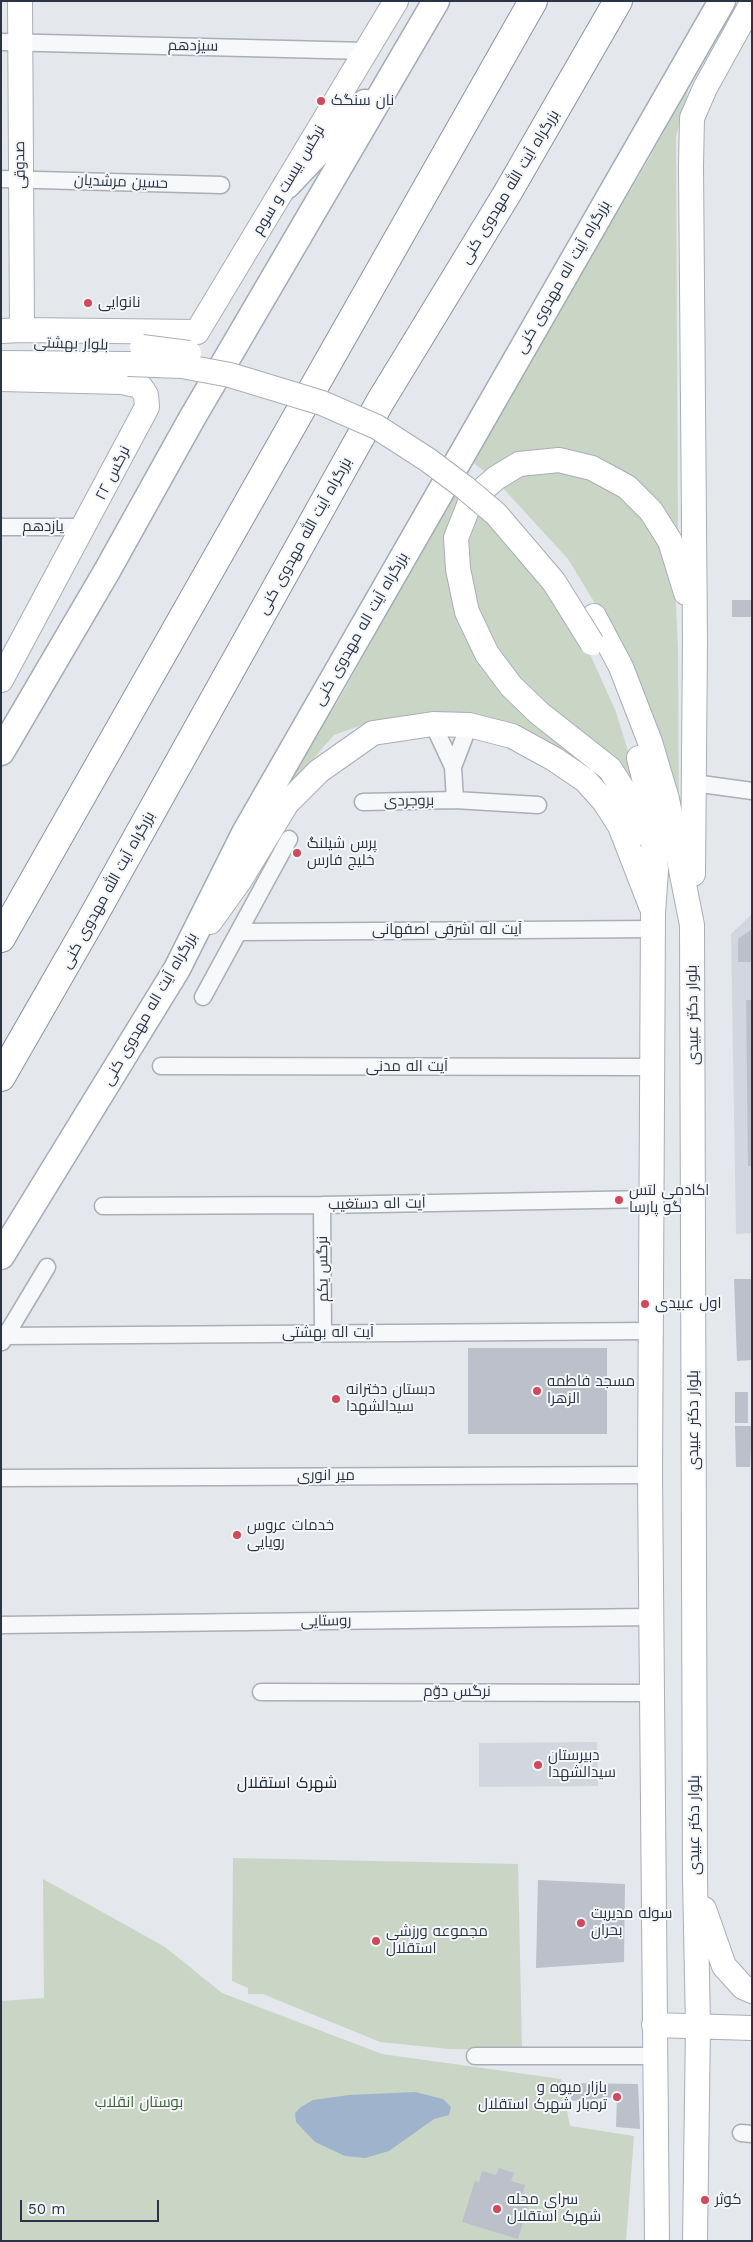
<!DOCTYPE html>
<meta charset="utf-8">
<style>
body{margin:0}
#map{position:relative;width:753px;height:2242px;overflow:hidden;background:#e4e7ec;font-family:"Work Sans",sans-serif}
canvas{display:block}
.frame{position:absolute;inset:0;border:2px solid #2b3445;pointer-events:none}
.scale{position:absolute;left:20px;top:2200px;width:139px;height:22px;box-sizing:border-box;border:2px solid #2b3445;border-top:0;padding-left:6px;font-size:15px;line-height:18px;white-space:nowrap;color:#2b3445;-webkit-text-stroke:4px #f4f6f9;paint-order:stroke}
</style>
<div id="map">
<canvas width="753" height="2242"></canvas>
<div class="frame"></div>
<div class="scale">50 m</div>
</div>
<script>
const c = document.querySelector('canvas').getContext('2d');
c.lineJoin = 'round';
function paint(path, color) { c.fillStyle = color; c.fill(path, 'evenodd'); }
const toPath = rows => new Path2D(rows.map(r => 'M' + r).join(''));
function strokePath(path, color, width, dash) { c.strokeStyle = color; c.lineWidth = width; c.lineCap = dash ? 'butt' : 'round'; c.setLineDash(dash || []); c.stroke(path); }
function write(font, color, halo, rows, align = 'center') {
  c.font = font + ' "Work Sans",Cairo,sans-serif'; c.lineWidth = 4; c.setLineDash([]); c.textBaseline = 'middle'; c.strokeStyle = halo; c.fillStyle = color; for (const [text, x, y, turn = 0] of rows) {
    c.save(); c.translate(x, y); c.rotate((+turn || 0) * Math.PI / 180); c.textAlign = isNaN(turn) ? turn : align; if (halo) c.strokeText(text, 0, 0); c.fillText(text, 0, 0); c.restore();
  }
}
paint(toPath([
 [752,914,752,1233,736,1234,731,934],
 [597,1742,598,1786,479,1787,479,1743]
]), '#d2d6de');
paint(toPath([
 [690,83,676,137,678,535,635,478,601,458,570,450,530,453,501,460,484,471,471,461,649,159],
 [557,471,577,475,616,493,633,506,659,540,675,586,678,649,679,823,668,771,656,725,627,656,568,559,501,486,517,477,536,472],
 [455,494,463,499,446,553,446,572,456,616,600,769,627,806,594,776,413,715,362,725,334,735,279,798,344,691,432,532],
 [479,513,547,582,589,652,616,712,636,777,643,816,579,736,504,663,476,604,466,552,472,524],
 [233,1858,518,1864,522,2048,511,2050,449,2049,380,2042,263,1994,248,1994,248,1988,232,1981],
 [43,1879,165,1947,222,1993,382,2054,561,2079,570,2126,634,2136,626,2241,1,2241,1,2001,44,1998]
]), '#c9d6c5');
paint(toPath([
 [415,2092,443,2099,451,2107,449,2115,434,2119,389,2151,365,2158,345,2156,315,2142,296,2122,295,2113,301,2107,313,2100,349,2095]
]), '#9fb4cc');
paint(toPath([
 [732,600,752,600,752,617,732,617],
 [752,929,752,962,738,962,738,939],
 [746,1000,752,1000,752,1166,748,1166],
 [734,1279,752,1279,752,1360,737,1361],
 [468,1348,607,1348,607,1434,468,1434],
 [735,1392,748,1392,748,1423,735,1423],
 [735,1426,752,1426,750,1467,736,1467],
 [538,1880,625,1884,624,1962,536,1968],
 [572,2083,638,2084,640,2129,616,2127,617,2097,571,2101],
 [499,2168,514,2173,511,2181,525,2185,523,2193,531,2196,518,2239,462,2222,475,2181,479,2182,482,2171,496,2175]
]), '#bbc0ca');
const street = toPath([
 [1,42,367,51],
 [1,179,221,185],
 [1,527,85,527],
 [433,724,453,767,455,800],
 [453,767,469,725],
 [694,783,752,791],
 [363,802,455,800,538,805],
 [239,932,654,929],
 [203,997,289,839],
 [161,1066,653,1067],
 [322,1205,323,1333],
 [103,1206,322,1205,652,1199],
 [5,1336,651,1331],
 [2,1342,47,1267],
 [1,1478,650,1475],
 [1,1625,651,1617],
 [261,1692,652,1693],
 [475,2056,654,2056],
 [741,2133,752,2134]
]);
const secondary = toPath([
 [20,1,22,330],
 [1,331,22,330,197,332,396,1],
 [1,363,128,364],
 [1,379,122,382,140,386,146,395,147,407,1,680],
 [594,616,621,667,650,742,667,799,692,925,695,1879,698,2026,695,2241],
 [639,758,647,790,656,870,653,913,650,1475,657,2241],
 [643,833,633,805,610,769,539,713,511,686,487,654,467,612,458,569,456,538,469,505,481,491,496,478,519,464,559,460,592,468,627,487,651,511,670,541,686,593],
 [693,874,695,641,691,166,692,118,705,88,752,3],
 [210,922,240,880,287,803,319,771,373,733,433,724,469,725,512,736,554,759,585,780,604,801,620,826,651,906],
 [704,1909,724,1966,743,1987,752,1991],
 [654,2025,752,2028]
]);
const primary = toPath([
 [287,185,365,103],
 [1,752,107,571,191,420,436,1],
 [1,1256,177,969,245,833,722,1]
]);
const highway = toPath([
 [1,938,533,1],
 [1,1077,90,922,380,402,508,192,618,1]
]);
strokePath(street, '#a9aeb7', 19);
strokePath(secondary, '#a9aeb7', 26);
strokePath(primary, '#a3abb8', 29);
strokePath(highway, '#8b94a3', 30);
strokePath(street, '#f7f8fa', 16);
strokePath(secondary, '#fff', 24);
strokePath(primary, '#fff', 26);
strokePath(highway, '#fff', 28);
const secondaryBridge = toPath([
 [142,347,189,353],
 [128,364,182,366,230,375,322,403,377,427,428,460,464,487,496,514,554,582,592,643]
]);
strokePath(secondaryBridge, '#a9aeb7', 26, []);
strokePath(secondaryBridge, '#fff', 24);
for (const [x, y, r, color] of [
 [321,101,5,"#d1495b"],
 [88,303,5,"#d1495b"],
 [297,853,5,"#d1495b"],
 [619,1200,5,"#d1495b"],
 [645,1304,5,"#d1495b"],
 [537,1391,5,"#d1495b"],
 [336,1399,5,"#d1495b"],
 [237,1535,5,"#d1495b"],
 [538,1765,5,"#d1495b"],
 [581,1923,5,"#d1495b"],
 [376,1941,5,"#d1495b"],
 [617,2097,5,"#d1495b"],
 [705,2200,5,"#d1495b"],
 [497,2209,5,"#d1495b"]
]) { const dot = new Path2D(); dot.arc(x, y, r, 0, 2 * Math.PI); c.fillStyle = color; c.fill(dot); strokePath(dot, '#f4f6f9', 2); }
write('15px', '#2b3445', '#f4f6f9', [
 ["سیزدهم",193,46,1],
 ["صدوقی",20,165,-91],
 ["نرگس بیست و سوم",289,180,-59],
 ["حسین مرشدیان",121,182,2],
 ["بزرگراه آیت الله مهدوی کنی",510,187,-59],
 ["بزرگراه آیت اله مهدوی کنی",563,277,-60],
 ["بلوار بهشتی",71,344,2],
 ["نرگس ۲۲",113,473,-63],
 ["یازدهم",43,527],
 ["بزرگراه آیت الله مهدوی کنی",305,536,-61],
 ["بزرگراه آیت اله مهدوی کنی",361,629,-60],
 ["بروجردی",409,801,-1],
 ["بزرگراه آیت الله مهدوی کنی",108,890,-61],
 ["آیت اله اشرفی اصفهانی",447,930],
 ["بزرگراه آیت اله مهدوی کنی",150,1009,-60],
 ["بلوار دکتر عبیدی",693,1015,-91],
 ["آیت اله مدنی",407,1067],
 ["آیت اله دستغیب",377,1204,-1],
 ["نرگس یکم",323,1269,-91],
 ["آیت اله بهشتی",328,1333],
 ["بلوار دکتر عبیدی",694,1420,-90],
 ["میر انوری",326,1476],
 ["روستایی",326,1621,-1],
 ["نرگس دوّم",457,1692],
 ["بلوار دکتر عبیدی",695,1825,-90]
]);
write('15px', '#2b3445', '#f4f6f9', [
 ["نان سنگک",331,101],
 ["نانوایی",98,303],
 ["پرس شیلنگ",307,844],
 ["خلیج فارس",307,861],
 ["اکادمی لتس",629,1191],
 ["گو پارسا",629,1208],
 ["اول عبیدی",655,1304],
 ["مسجد فاطمه",547,1382],
 ["الزهرا",547,1399],
 ["دبستان دخترانه",346,1390],
 ["سیدالشهدا",346,1407],
 ["خدمات عروس",247,1526],
 ["رویایی",247,1543],
 ["دبیرستان",548,1756],
 ["سیدالشهدا",548,1773],
 ["سوله مدیریت",591,1914],
 ["بحران",591,1931],
 ["مجموعه ورزشی",386,1932],
 ["استقلال",386,1949],
 ["بازار میوه و",607,2088,"right"],
 ["تره‌بار شهرک استقلال",607,2105,"right"],
 ["سرای محله",507,2200],
 ["شهرک استقلال",507,2217],
 ["کوثر",715,2200]
], 'left');
write('15px', '#3f6138', '#f4f6f9', [
 ["بوستان انقلاب",139,2103]
]);
write('16px', '#1d2536', '#f4f6f9', [
 ["شهرک استقلال",287,1783]
]);
</script>
